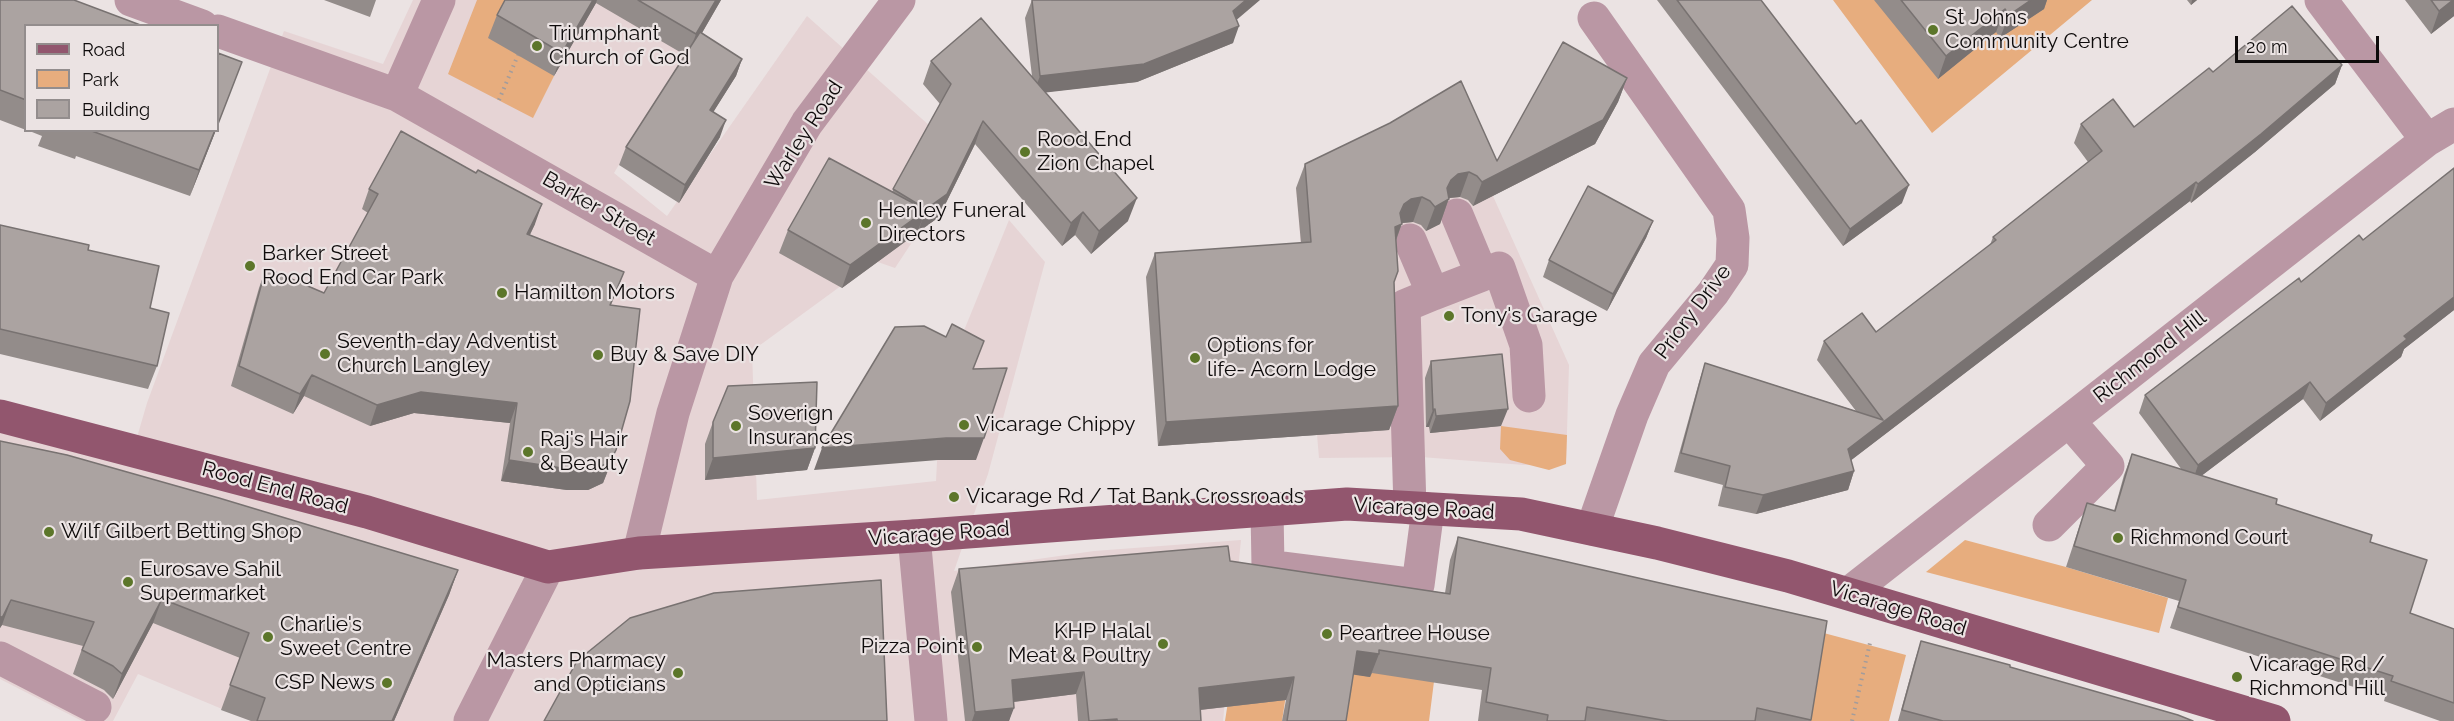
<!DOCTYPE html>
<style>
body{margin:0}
#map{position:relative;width:2454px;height:721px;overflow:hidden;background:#ebe3e3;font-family:Raleway,sans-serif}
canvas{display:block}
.legend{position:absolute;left:24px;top:24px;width:195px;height:108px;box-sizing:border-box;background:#ebe3e3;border:2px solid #938d8d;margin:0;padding:8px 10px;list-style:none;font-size:18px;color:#0e0b0b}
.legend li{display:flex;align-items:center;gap:12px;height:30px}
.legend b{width:30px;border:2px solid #938d8d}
.scale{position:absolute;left:2235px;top:36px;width:144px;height:27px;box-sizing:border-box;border:3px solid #0e0b0b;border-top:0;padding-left:8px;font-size:18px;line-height:21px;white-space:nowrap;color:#0e0b0b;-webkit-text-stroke:4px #ebe3e3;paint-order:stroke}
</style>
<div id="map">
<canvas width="2454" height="721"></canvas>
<ul class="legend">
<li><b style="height:8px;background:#92566e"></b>Road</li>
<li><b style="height:16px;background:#e7ad7e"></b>Park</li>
<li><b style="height:16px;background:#aba3a1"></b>Building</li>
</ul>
<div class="scale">20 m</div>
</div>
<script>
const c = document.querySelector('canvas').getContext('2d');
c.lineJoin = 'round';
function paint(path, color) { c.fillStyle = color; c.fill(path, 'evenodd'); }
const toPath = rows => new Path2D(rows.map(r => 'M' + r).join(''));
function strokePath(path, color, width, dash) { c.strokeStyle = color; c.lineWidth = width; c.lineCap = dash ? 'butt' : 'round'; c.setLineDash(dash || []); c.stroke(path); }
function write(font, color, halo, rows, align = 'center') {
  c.font = font + ' Raleway,sans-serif'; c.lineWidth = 4.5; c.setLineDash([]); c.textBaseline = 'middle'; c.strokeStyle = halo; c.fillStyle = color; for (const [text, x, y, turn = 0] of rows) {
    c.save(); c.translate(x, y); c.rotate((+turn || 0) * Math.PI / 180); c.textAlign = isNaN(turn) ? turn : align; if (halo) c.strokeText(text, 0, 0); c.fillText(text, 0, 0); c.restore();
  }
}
paint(toPath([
 [413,0,717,0,614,173,667,216,807,16,931,127,961,168,895,268,875,261,752,351,757,500,936,481,941,387,1009,220,1045,262,988,474,954,571,1094,551,1241,540,1223,721,251,721,138,674,113,721,82,721,0,679,0,417,133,451,147,403,284,31,383,64],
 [1452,105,1569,365,1566,464,1524,465,1421,457,1319,458,1296,188]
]), '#e6d4d5');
paint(toPath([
 [477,0,510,0,554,76,533,118,448,74],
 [1833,0,1874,0,1955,15,2038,0,2092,0,1932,133],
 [1501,426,1567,435,1566,464,1549,470,1510,460,1500,449],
 [1965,540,2066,567,2168,598,2159,633,1926,572],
 [1246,586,1291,662,1282,721,1225,721],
 [1380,608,1442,618,1429,721,1342,721,1349,674,1370,676],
 [1820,632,1906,655,1889,721,1808,721]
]), '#e7ad7e');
strokePath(toPath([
 [499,100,518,55],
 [1852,721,1870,643]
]), '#a29c9c', 4, [1.5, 4.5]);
strokePath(toPath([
 [131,0,202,26],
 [2321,0,2427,140],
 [218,31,397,95,717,276],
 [397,95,439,0],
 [1457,215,1482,275,1499,268,1526,345,1529,396],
 [1410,240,1433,294,1482,275],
 [1410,508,1404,306,1433,294],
 [1267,510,1268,566,1418,585,1428,509],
 [2049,525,2108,466,2069,421],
 [1592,529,1632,415,1654,364,1713,293,1732,265,1733,238,1729,210,1594,18],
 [914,536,931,721],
 [639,553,673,413,717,276,807,123,899,0],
 [1849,593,2427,140,2454,124],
 [0,658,95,707],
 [470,721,548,567]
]), '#ba97a4', 33);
strokePath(toPath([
 [0,416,367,512,548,567,639,553,914,536,1347,504,1521,514,1657,543,1788,576,2274,721]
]), '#92566e', 33);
paint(toPath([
 [0,0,26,26,26,130,0,120],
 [324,0,376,0,370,17],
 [505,0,721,0,702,33,742,59,736,76,713,112,720,137,679,203,619,165,626,147,685,55,596,3,554,76,488,38,497,15],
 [1032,0,1237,20,1233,43,1137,82,1045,92,1128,221,1091,254,1075,235,1062,246,975,144,939,217,842,288,779,253,788,230,892,192,940,104,923,84,931,61,1032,76,1025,18],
 [1657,0,1761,0,1902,203,1843,246],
 [1874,0,2047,0,2044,9,2000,38,1996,32,1938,79],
 [2187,0,2197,0,2191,5],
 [2405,0,2454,0,2454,16,2431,34],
 [2342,65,2335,84,2255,152,2191,203,2190,201,1851,460,1854,471,1848,490,1756,514,1718,506,1723,485,1674,472,1699,382,1705,363,1856,411,1817,360,1824,341,1876,332,1990,245,1993,237,2088,162,2074,143,2081,124,2134,127,2213,72],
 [1627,78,1618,102,1595,144,1473,206,1468,200,1460,197,1449,198,1440,224,1426,231,1421,225,1413,222,1402,223,1396,241,1394,282,1398,406,1389,430,1158,446,1146,277,1155,253,1301,243,1296,188,1305,164,1497,161],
 [27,130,216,130,190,196,76,156,75,159,38,146,42,136],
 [2454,168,2454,310,2404,349,2401,357,2320,421,2303,399,2201,476,2370,542,2410,613,2454,629,2454,721,2440,721,2384,701,2385,697,2170,628,2179,601,2066,567,2087,503,2114,511,2124,475,2132,454,2182,470,2139,413,2145,395,2363,240],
 [369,189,535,224,530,235,624,272,611,305,616,450,603,483,588,490,567,490,501,481,510,423,414,413,370,426,304,396,293,414,231,386,259,288,266,268,324,293,368,213,362,209],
 [1653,221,1646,238,1607,311,1543,277,1549,260],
 [0,225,88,250,150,308,157,366,148,389,0,354],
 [1431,361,1501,426,1430,433,1429,427,1426,427,1425,378],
 [713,422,815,448,807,470,705,480,705,444],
 [0,441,458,570,449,595,394,721,251,721,221,710,240,658,153,623,113,699,104,690,73,674,83,646,2,625,0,628],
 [1458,537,1811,720,1811,721,1478,721,1482,690,1372,673,1370,677,1353,674,1346,721,1282,721,1286,700,1200,710,1201,721,1078,721,1076,694,1014,702,1009,721,965,721,951,592,959,569,1230,561,1445,593,1450,560],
 [1921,641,2010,667,2193,721,1898,721,1914,663]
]), '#938c8a');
paint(toPath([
 [593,0,597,0,596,3,554,76,562,53],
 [716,0,721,0,688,57,696,34],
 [1246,0,1260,0,1227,28,1233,11],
 [2031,0,2047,0,2044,9,2000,38,2009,15],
 [2192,0,2197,0,2191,5],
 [2453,0,2454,0,2454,16,2431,34,2439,11],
 [2005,9,1996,32,1938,79,1946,56],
 [1239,26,1233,43,1137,82,1033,94,1040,76],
 [742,59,736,76,704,127,710,110],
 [2342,65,2335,84,2255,152,2191,203,2198,184],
 [1627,78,1618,102,1595,144,1473,206,1482,182],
 [726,120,720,137,679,203,685,185],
 [983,121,975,144,939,217,918,232,926,209],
 [215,130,216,130,190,196,199,170],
 [1469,172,1460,197,1449,198,1440,224,1426,231,1435,207,1451,180,1458,174],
 [2196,182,2190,201,1841,468,1848,449],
 [1909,185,1902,203,1843,246,1850,229],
 [1422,197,1413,222,1402,223,1393,248,1386,252,1404,204,1411,199],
 [1137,198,1128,221,1091,254,1099,231],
 [542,204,535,224,520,254,527,234],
 [926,210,917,233,842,288,850,265],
 [1083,212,1075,235,1062,246,1071,223],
 [1653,221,1646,238,1607,311,1613,294],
 [2454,297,2454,310,2404,349,2401,357,2320,421,2326,403,2404,336],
 [312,375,304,396,293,414,300,394],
 [2310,382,2303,399,2192,483,2198,465],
 [421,392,517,403,510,423,414,413,370,426,377,405],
 [1398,406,1389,430,1158,446,1166,422],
 [1435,409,1429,427,1426,427,1433,410],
 [1508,409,1501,426,1430,433,1436,416],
 [946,438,984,438,976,460,938,460,814,470,822,448],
 [815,448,807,470,705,480,713,458],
 [616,450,603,483,588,490,567,490,501,481,509,460],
 [1854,471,1848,490,1756,514,1763,495],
 [458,570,449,595,394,721,392,721],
 [162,599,153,623,113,699,122,674],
 [11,600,2,625,0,628,0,618],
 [1357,651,1379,654,1370,677,1349,674],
 [1084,672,1076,694,1004,703,1012,680],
 [1294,677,1286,700,1190,711,1199,688],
 [1014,708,1009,721,972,721,975,712],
 [1117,719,1116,721,1097,721]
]), '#787271');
const building = toPath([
 [0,0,74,0,143,26,26,26,26,100,0,90,0,0],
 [505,0,593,0,562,53,497,15,505,0],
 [638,0,716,0,696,34,638,0],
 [1032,0,1246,0,1233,11,1239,26,1144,64,1040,76,1032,0],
 [1677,0,1761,0,1856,124,1861,120,1909,185,1850,229,1677,0],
 [1901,0,2031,0,2009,15,2005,9,1946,56,1901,0],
 [2431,0,2453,0,2439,11,2431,0],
 [2292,6,2342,65,2261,134,2198,184,2196,182,1848,449,1854,471,1763,495,1725,487,1730,466,1681,453,1705,363,1883,420,1824,341,1862,313,1876,332,1996,240,1993,237,2102,151,2081,124,2113,99,2134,127,2209,68,2213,72,2292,6],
 [981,18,1137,198,1099,231,1083,212,1071,223,983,121,947,194,926,209,893,189,951,84,931,61,981,18],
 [700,32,742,59,710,110,726,120,685,185,626,147,700,32],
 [1563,42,1627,78,1603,120,1482,182,1477,176,1469,172,1458,174,1451,180,1447,188,1449,199,1435,207,1430,201,1422,197,1411,199,1404,204,1400,213,1402,224,1395,227,1398,271,1394,282,1398,406,1166,422,1155,253,1311,242,1305,164,1390,123,1461,81,1497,161,1563,42],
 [218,53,242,62,218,124,218,53],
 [89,130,215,130,199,170,89,130],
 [401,131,476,173,478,170,542,204,527,234,624,272,610,305,640,309,630,401,616,450,610,462,595,469,575,470,509,460,517,403,421,392,377,405,312,375,300,394,239,366,266,268,324,293,378,194,369,189,401,131],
 [829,158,926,210,850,265,788,230,829,158],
 [2454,168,2454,297,2404,336,2407,339,2326,403,2310,382,2198,465,2145,395,2299,278,2301,282,2359,235,2363,240,2454,168],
 [1588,186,1653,221,1613,294,1549,260,1588,186],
 [0,225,89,245,88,250,159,266,150,308,169,313,157,366,0,329,0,225],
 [952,324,984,341,973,369,1007,368,984,438,946,438,822,448,895,327,924,326,946,337,952,324],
 [1502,354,1508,409,1436,416,1435,409,1433,410,1431,361,1502,354],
 [817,382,815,448,713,458,713,422,728,386,817,382],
 [0,441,67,455,219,498,458,570,392,721,257,721,265,698,230,685,249,633,162,599,122,674,113,666,82,650,94,622,11,600,3,616,0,618,0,441],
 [2132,454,2277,499,2276,504,2372,535,2370,542,2427,560,2410,613,2454,629,2454,703,2391,681,2393,676,2178,607,2186,580,2074,546,2087,503,2115,511,2132,454],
 [1458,537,1827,621,1811,720,1757,708,1755,721,1668,721,1587,707,1585,721,1547,721,1548,715,1486,702,1491,668,1379,650,1379,654,1357,651,1346,721,1287,721,1294,677,1199,688,1201,721,1117,721,1117,719,1089,721,1084,672,1012,680,1014,708,975,712,959,569,1228,546,1230,561,1450,594,1458,537],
 [881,580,887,721,544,721,577,661,630,618,714,593,881,580],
 [1921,641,2010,665,2010,667,2178,715,2193,721,1943,721,1902,710,1921,641]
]);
paint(building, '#aba3a1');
strokePath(building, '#787271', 1.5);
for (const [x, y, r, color] of [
 [1933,30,6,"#5c762a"],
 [537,46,6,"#5c762a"],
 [1025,152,6,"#5c762a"],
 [866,223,6,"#5c762a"],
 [250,266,6,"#5c762a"],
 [502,293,6,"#5c762a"],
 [1449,316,6,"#5c762a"],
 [325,354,6,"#5c762a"],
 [598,355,6,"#5c762a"],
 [1195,358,6,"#5c762a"],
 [964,425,6,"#5c762a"],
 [736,426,6,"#5c762a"],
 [528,452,6,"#5c762a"],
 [954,497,6,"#5c762a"],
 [49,532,6,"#5c762a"],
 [2118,538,6,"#5c762a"],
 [128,582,6,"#5c762a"],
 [1327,634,6,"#5c762a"],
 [268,637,6,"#5c762a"],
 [1163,644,6,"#5c762a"],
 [977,647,6,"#5c762a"],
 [678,673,6,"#5c762a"],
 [2237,677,6,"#5c762a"],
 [387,683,6,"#5c762a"]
]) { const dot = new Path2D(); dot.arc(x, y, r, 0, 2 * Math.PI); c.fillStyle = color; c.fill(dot); strokePath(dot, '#ebe3e3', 2); }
write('21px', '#0e0b0b', '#ebe3e3', [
 ["St Johns",1945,18],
 ["Community Centre",1945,42],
 ["Triumphant",549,34],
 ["Church of God",549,58],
 ["Rood End",1037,140],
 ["Zion Chapel",1037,164],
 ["Henley Funeral",878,211],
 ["Directors",878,235],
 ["Barker Street",262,254],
 ["Rood End Car Park",262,278],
 ["Hamilton Motors",514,293],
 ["Tony's Garage",1461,316],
 ["Seventh-day Adventist",337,342],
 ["Church Langley",337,366],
 ["Options for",1207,346],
 ["life- Acorn Lodge",1207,370],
 ["Buy & Save DIY",610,355],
 ["Soverign",748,414],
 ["Insurances",748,438],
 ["Vicarage Chippy",976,425],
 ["Raj's Hair",540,440],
 ["& Beauty",540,464],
 ["Vicarage Rd / Tat Bank Crossroads",966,497],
 ["Wilf Gilbert Betting Shop",61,532],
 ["Richmond Court",2130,538],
 ["Eurosave Sahil",140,570],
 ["Supermarket",140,594],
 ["Charlie's",280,625],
 ["Sweet Centre",280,649],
 ["KHP Halal",1151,632,"right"],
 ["Meat & Poultry",1151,656,"right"],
 ["Peartree House",1339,634],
 ["Pizza Point",965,647,"right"],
 ["Masters Pharmacy",666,661,"right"],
 ["and Opticians",666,685,"right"],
 ["Vicarage Rd /",2249,665],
 ["Richmond Hill",2249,689],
 ["CSP News",375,683,"right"]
], 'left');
write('21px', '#0e0b0b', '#ebe3e3', [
 ["Warley Road",804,135,-57],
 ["Barker Street",599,209,30],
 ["Priory Drive",1693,312,-53],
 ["Richmond Hill",2150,357,-38],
 ["Rood End Road",275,488,15],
 ["Vicarage Road",1424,509,3],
 ["Vicarage Road",939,534,-4],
 ["Vicarage Road",1898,609,17]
]);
</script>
